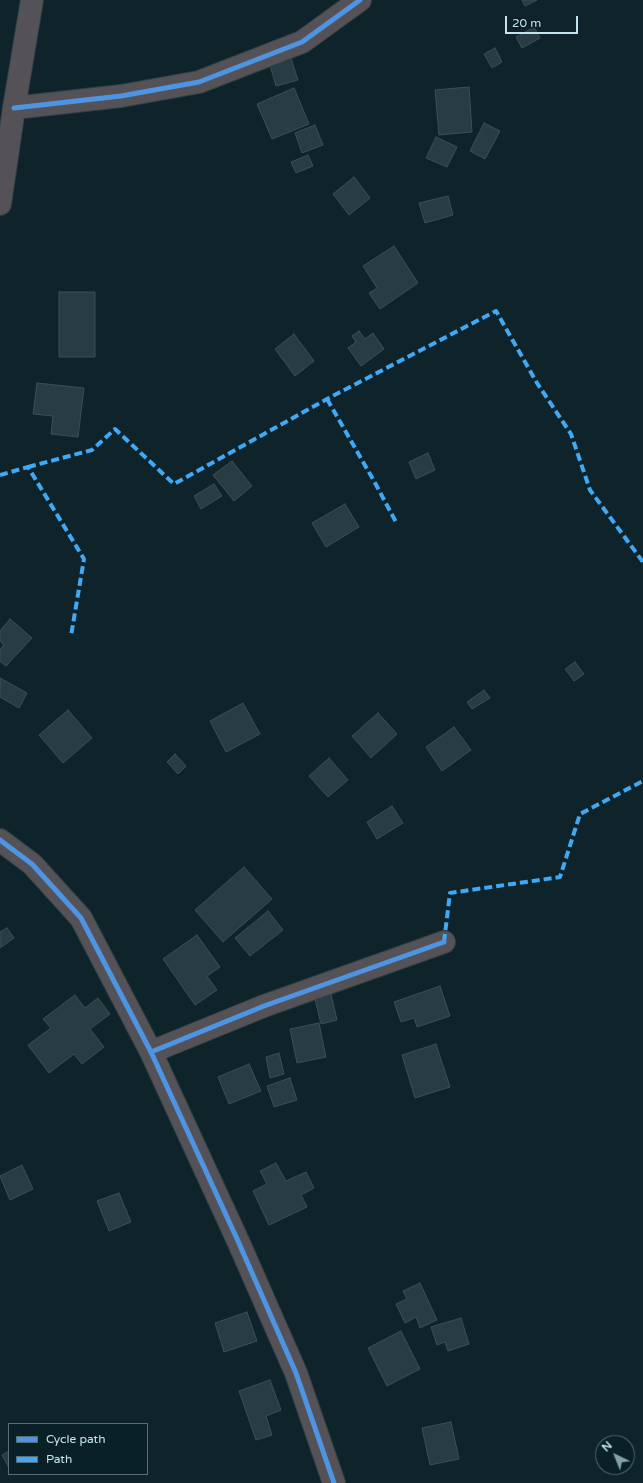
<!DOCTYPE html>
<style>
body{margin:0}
#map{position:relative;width:643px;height:1483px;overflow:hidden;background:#0e242a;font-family:"Varela Round",sans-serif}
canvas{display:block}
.legend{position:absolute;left:8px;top:1423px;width:140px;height:52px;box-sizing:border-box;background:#092026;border:1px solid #536e76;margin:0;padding:5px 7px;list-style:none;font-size:12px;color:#c3e4ef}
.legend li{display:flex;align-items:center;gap:8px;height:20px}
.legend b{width:20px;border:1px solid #536e76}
.north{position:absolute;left:595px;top:1435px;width:40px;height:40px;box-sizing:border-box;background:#092026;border:1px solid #536e76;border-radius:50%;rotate:317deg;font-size:11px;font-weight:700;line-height:16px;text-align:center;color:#c3e4ef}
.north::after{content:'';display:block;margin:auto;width:14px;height:18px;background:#84a1aa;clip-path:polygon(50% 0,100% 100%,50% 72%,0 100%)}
.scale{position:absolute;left:505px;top:16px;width:73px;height:18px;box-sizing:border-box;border:2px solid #c3e4ef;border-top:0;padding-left:5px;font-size:12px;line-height:14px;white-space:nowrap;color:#c3e4ef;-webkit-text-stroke:3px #092026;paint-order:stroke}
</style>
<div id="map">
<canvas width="643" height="1483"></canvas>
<ul class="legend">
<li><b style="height:5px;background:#4d94e3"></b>Cycle path</li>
<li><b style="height:5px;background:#3fa9f5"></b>Path</li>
</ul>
<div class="north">N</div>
<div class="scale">20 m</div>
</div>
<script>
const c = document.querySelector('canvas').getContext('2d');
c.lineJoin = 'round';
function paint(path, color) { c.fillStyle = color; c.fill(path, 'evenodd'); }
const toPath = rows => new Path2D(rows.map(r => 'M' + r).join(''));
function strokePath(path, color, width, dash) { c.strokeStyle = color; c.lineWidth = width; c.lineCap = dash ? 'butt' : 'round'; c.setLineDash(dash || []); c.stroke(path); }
const building = toPath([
 [522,0,537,0,525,6,522,0],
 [534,27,540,38,522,48,516,37,534,27],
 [495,48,502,62,492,68,484,54,495,48],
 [291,58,298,80,276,86,270,65,291,58],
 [469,87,472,132,439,135,435,90,469,87],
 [294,88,309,124,272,139,257,104,294,88],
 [484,123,500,131,485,159,470,151,484,123],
 [315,125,323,145,302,153,295,133,315,125],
 [436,137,457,147,447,167,426,158,436,137],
 [308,155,313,166,296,173,291,162,308,155],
 [354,177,370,198,349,215,333,194,354,177],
 [448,196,453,215,425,223,419,203,448,196],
 [394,246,418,283,380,309,369,293,377,288,363,266,394,246],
 [59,292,95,292,95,357,59,357,59,292],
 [359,331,365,339,373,333,384,349,361,366,348,348,356,342,352,336,359,331],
 [294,334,314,361,295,376,275,349,294,334],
 [37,383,84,388,78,437,51,434,53,416,33,414,37,383],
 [428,453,435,470,416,479,409,462,428,453],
 [232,461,252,486,234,501,213,475,232,461],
 [214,484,222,496,201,509,194,496,214,484],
 [345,504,359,527,326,547,312,523,345,504],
 [10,619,32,638,6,666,0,661,0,649,4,645,0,641,0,631,10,619],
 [575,662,584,674,574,681,565,669,575,662],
 [0,678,27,693,19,708,0,697,0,678],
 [484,690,490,698,472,709,467,702,484,690],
 [243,703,260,734,226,752,210,721,243,703],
 [68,710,92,738,63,763,39,735,68,710],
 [378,713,397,734,371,758,352,736,378,713],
 [454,727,471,750,442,771,426,747,454,727],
 [175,754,186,766,178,774,167,762,175,754],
 [329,758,348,780,328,797,309,776,329,758],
 [392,806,403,823,377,839,367,822,392,806],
 [244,867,272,899,223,942,195,910,244,867],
 [268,911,283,930,250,956,235,938,268,911],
 [7,928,14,938,0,948,0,932,7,928],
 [197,935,220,967,207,976,217,990,195,1005,163,959,197,935],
 [440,986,450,1016,417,1027,414,1018,401,1022,394,1002,440,986],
 [331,994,337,1020,321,1024,315,999,331,994],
 [75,995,85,1008,98,998,110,1014,90,1029,104,1047,82,1064,74,1054,49,1073,28,1045,51,1028,43,1019,75,995],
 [319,1023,326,1057,297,1063,290,1029,319,1023],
 [436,1044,450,1087,415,1098,402,1055,436,1044],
 [279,1053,284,1074,270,1078,266,1057,279,1053],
 [249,1064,261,1091,229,1104,218,1077,249,1064],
 [290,1078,297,1100,274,1107,267,1086,290,1078],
 [276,1163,286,1181,306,1172,314,1188,301,1195,307,1207,269,1225,253,1191,267,1184,260,1171,276,1163],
 [22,1165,33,1189,10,1200,0,1176,22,1165],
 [119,1193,131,1222,109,1231,97,1201,119,1193],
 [420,1283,437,1320,420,1328,416,1317,405,1323,396,1304,407,1299,403,1291,420,1283],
 [247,1312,257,1341,224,1352,215,1323,247,1312],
 [461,1318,469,1344,448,1351,445,1342,437,1345,431,1327,461,1318],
 [401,1331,420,1369,387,1386,368,1348,401,1331],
 [270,1380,281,1410,266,1416,272,1435,256,1440,239,1391,270,1380],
 [451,1422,459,1459,430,1465,422,1428,451,1422],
 [9,1451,9,1468,2,1455,9,1451]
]);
paint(building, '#283c44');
strokePath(building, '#3a4f58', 1);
const street = toPath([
 [14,108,121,96,199,82,302,42,360,0],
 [0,204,14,108,32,0],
 [0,840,32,864,81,918,151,1052,238,1241,296,1373,334,1483],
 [151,1052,264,1006,444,942]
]);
strokePath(street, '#2d4147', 24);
strokePath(street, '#555257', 22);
strokePath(toPath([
 [327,399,374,481,397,524],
 [28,467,92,450,115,429,174,484,327,399,496,311,537,383,571,434,590,490,643,562],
 [0,475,28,467,84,559,71,636],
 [444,942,450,893,560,877,580,814,643,781]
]), '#3fa9f5', 4, [8, 4]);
strokePath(toPath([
 [14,108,121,96,199,82,302,42,360,0],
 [0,840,32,864,81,918,151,1052,238,1241,296,1373,334,1483],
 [151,1052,264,1006,444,942]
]), '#4d94e3', 5);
</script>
